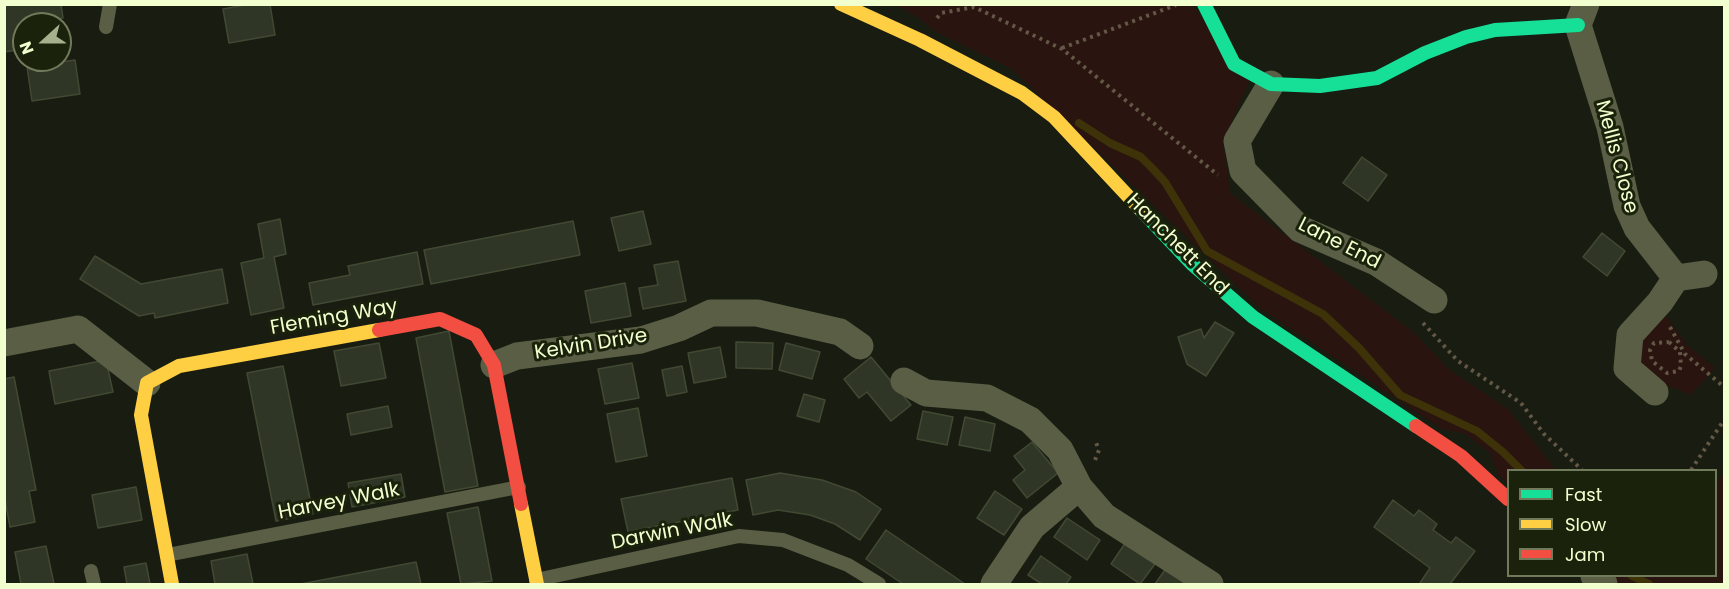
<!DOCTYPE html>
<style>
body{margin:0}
#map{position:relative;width:1729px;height:589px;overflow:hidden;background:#191d11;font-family:Poppins,sans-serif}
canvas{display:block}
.frame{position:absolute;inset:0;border:6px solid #f2ffce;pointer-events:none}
.legend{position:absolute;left:1507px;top:469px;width:210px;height:108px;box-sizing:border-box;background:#1b220c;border:2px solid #717a5a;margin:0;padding:8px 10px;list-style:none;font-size:18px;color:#f2ffce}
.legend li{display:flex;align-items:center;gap:12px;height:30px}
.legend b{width:30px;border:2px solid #717a5a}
.north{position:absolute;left:12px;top:12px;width:60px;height:60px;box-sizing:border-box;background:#1b220c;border:2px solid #717a5a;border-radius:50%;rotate:249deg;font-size:16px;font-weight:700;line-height:24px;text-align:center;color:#f2ffce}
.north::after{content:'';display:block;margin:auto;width:21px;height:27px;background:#a6b08c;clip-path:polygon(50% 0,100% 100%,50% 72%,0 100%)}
</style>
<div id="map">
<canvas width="1729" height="589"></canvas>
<div class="frame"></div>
<ul class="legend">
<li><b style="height:8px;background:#16e098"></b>Fast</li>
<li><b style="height:8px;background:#ffcf43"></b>Slow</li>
<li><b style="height:8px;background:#f24e42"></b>Jam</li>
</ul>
<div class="north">N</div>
</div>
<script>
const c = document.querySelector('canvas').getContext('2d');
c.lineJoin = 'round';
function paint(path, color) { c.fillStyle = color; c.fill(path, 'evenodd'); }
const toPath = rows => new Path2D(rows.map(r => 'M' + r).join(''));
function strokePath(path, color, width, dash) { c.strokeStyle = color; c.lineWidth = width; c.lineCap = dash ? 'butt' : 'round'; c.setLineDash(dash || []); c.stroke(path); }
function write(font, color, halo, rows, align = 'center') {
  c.font = font + ' Poppins,sans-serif'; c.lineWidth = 6; c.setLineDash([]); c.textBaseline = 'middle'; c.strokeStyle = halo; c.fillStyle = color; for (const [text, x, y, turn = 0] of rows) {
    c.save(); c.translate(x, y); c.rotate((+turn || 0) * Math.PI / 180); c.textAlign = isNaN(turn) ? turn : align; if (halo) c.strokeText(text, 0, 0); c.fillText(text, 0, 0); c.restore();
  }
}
paint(toPath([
 [896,5,1192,5,1250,80,1223,141,1230,193,1412,331,1451,371,1508,409,1556,470,1508,470,1508,484,1498,475,1490,453,1465,434,1442,429,1259,307,1012,69,934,31,919,18],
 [1662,317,1667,317,1687,345,1715,368,1691,395,1656,381,1645,371,1640,360,1644,335],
 [1724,473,1724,584,1621,584,1611,576,1716,576,1716,484]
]), '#29140f');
strokePath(toPath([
 [1079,123,1110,143,1141,157,1153,169,1165,182,1207,251,1323,314,1359,348,1400,395,1477,431,1503,452,1521,470],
 [1632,576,1649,584]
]), '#3d3208', 8);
const building = toPath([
 [4,4,61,4,63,18,40,21,40,15,29,17,30,24,24,24,24,49,4,52,4,4],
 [250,4,270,4,275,35,229,43,223,9,250,4],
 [26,60,46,60,46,64,75,60,80,94,32,101,26,60],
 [1362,157,1387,175,1368,201,1343,183,1362,157],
 [643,211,651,244,619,251,611,218,643,211],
 [280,219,286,254,274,257,284,308,251,315,241,263,264,258,258,224,280,219],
 [573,221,580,255,431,284,424,250,573,221],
 [1602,233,1625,251,1607,276,1583,257,1602,233],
 [417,252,423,284,313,305,309,283,350,275,348,266,417,252],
 [95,256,141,284,222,269,228,303,155,318,154,313,139,316,80,279,95,256],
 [678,261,686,301,643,309,639,288,658,285,654,265,678,261],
 [625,283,631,316,591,323,585,291,625,283],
 [1215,322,1234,333,1206,376,1187,364,1178,337,1201,329,1204,338,1215,322],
 [449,331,478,486,445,492,416,338,449,331],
 [736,342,773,343,772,369,736,368,736,342],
 [379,343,386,378,341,386,334,351,379,343],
 [786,343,820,352,812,379,779,370,786,343],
 [720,347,726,377,694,383,688,353,720,347],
 [871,357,911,405,891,421,867,392,859,398,844,379,871,357],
 [106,360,113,392,55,404,49,371,106,360],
 [632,363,639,398,605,404,598,369,632,363],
 [283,366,313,514,276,521,247,373,283,366],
 [682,366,687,392,667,396,662,370,682,366],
 [14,377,36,490,29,491,35,522,10,527,4,494,4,379,14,377],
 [804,394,825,400,819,422,797,416,804,394],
 [388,406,392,427,351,435,347,414,388,406],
 [638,408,647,456,616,462,607,414,638,408],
 [923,411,953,417,947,445,917,439,923,411],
 [965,417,995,424,990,451,959,445,965,417],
 [1032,442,1058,473,1027,498,1013,480,1025,470,1014,456,1032,442],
 [780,473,822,480,856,492,881,509,860,540,835,524,810,515,778,510,753,515,746,480,780,473],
 [401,474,405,497,352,507,348,483,401,474],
 [732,478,738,510,628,532,621,499,732,478],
 [136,487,142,520,98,528,92,495,136,487],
 [995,491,1022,509,1004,535,977,518,995,491],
 [1393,500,1414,516,1419,510,1437,524,1433,530,1451,543,1456,537,1475,551,1450,584,1422,584,1420,583,1430,568,1374,527,1393,500],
 [478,507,492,581,461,584,447,513,478,507],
 [1067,518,1100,540,1087,560,1054,537,1067,518],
 [886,530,965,584,903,584,866,559,886,530],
 [1128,539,1158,560,1140,584,1111,564,1128,539],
 [46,546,54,584,21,584,15,552,46,546],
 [247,554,253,584,215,584,211,561,247,554],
 [1041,556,1071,577,1066,584,1042,584,1028,575,1041,556],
 [416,562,421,584,301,584,416,562],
 [146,563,150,584,127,584,124,567,146,563],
 [1167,567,1192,584,1155,584,1167,567]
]);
paint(building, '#303626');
strokePath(building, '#414933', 1.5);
strokePath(toPath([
 [937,18,941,13,974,7,1062,49,1218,175],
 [1062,48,1176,5],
 [1423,323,1458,361,1521,403,1544,434,1582,470],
 [1670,327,1685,354,1724,387],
 [1669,342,1680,352,1681,366,1679,371,1667,373,1652,361,1650,350,1654,343,1669,342],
 [1095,460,1099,450,1095,440],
 [1691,470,1724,420]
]), '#635746', 4, [3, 4.5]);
strokePath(toPath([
 [106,27,110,4],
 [167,555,519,487],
 [91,571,94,584],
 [536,580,739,536,783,540,848,565,879,584]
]), '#595e45', 14);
strokePath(toPath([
 [1586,4,1578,25,1610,127,1627,206,1637,228,1676,278],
 [1271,84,1237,141,1243,171,1300,229,1376,262,1434,300],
 [4,343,78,329,147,383],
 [494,365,517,356,641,340,679,328,711,313,757,313,840,332,860,346],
 [904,381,926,393,987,398,1030,420,1060,450,1079,487,1104,516,1210,584],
 [1655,392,1627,368,1630,335,1660,302,1676,278,1704,274],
 [1594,576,1604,584],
 [994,584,1032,527,1079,487]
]), '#595e45', 27);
strokePath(toPath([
 [1204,4,1234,64,1271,84,1320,86,1377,78,1425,53,1466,37,1495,30,1578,25],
 [1140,209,1192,264,1253,317,1416,426]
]), '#16e098', 14);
strokePath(toPath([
 [841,4,920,40,1022,93,1054,117,1140,209],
 [521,504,537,584],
 [172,584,141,415,147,383,179,366,379,330]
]), '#ffcf43', 14);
strokePath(toPath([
 [379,330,440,319,476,335,494,365,521,504],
 [1416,426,1461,456,1508,499]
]), '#f24e42', 14);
write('20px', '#f2ffce', '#1b220c', [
 ["Mellis Close",1616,157,75],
 ["Lane End",1339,244,27],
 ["Hanchett End",1177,245,45],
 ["Fleming Way",334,318,-10],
 ["Kelvin Drive",591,345,-9],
 ["Harvey Walk",339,502,-11],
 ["Darwin Walk",672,532,-11]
]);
</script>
